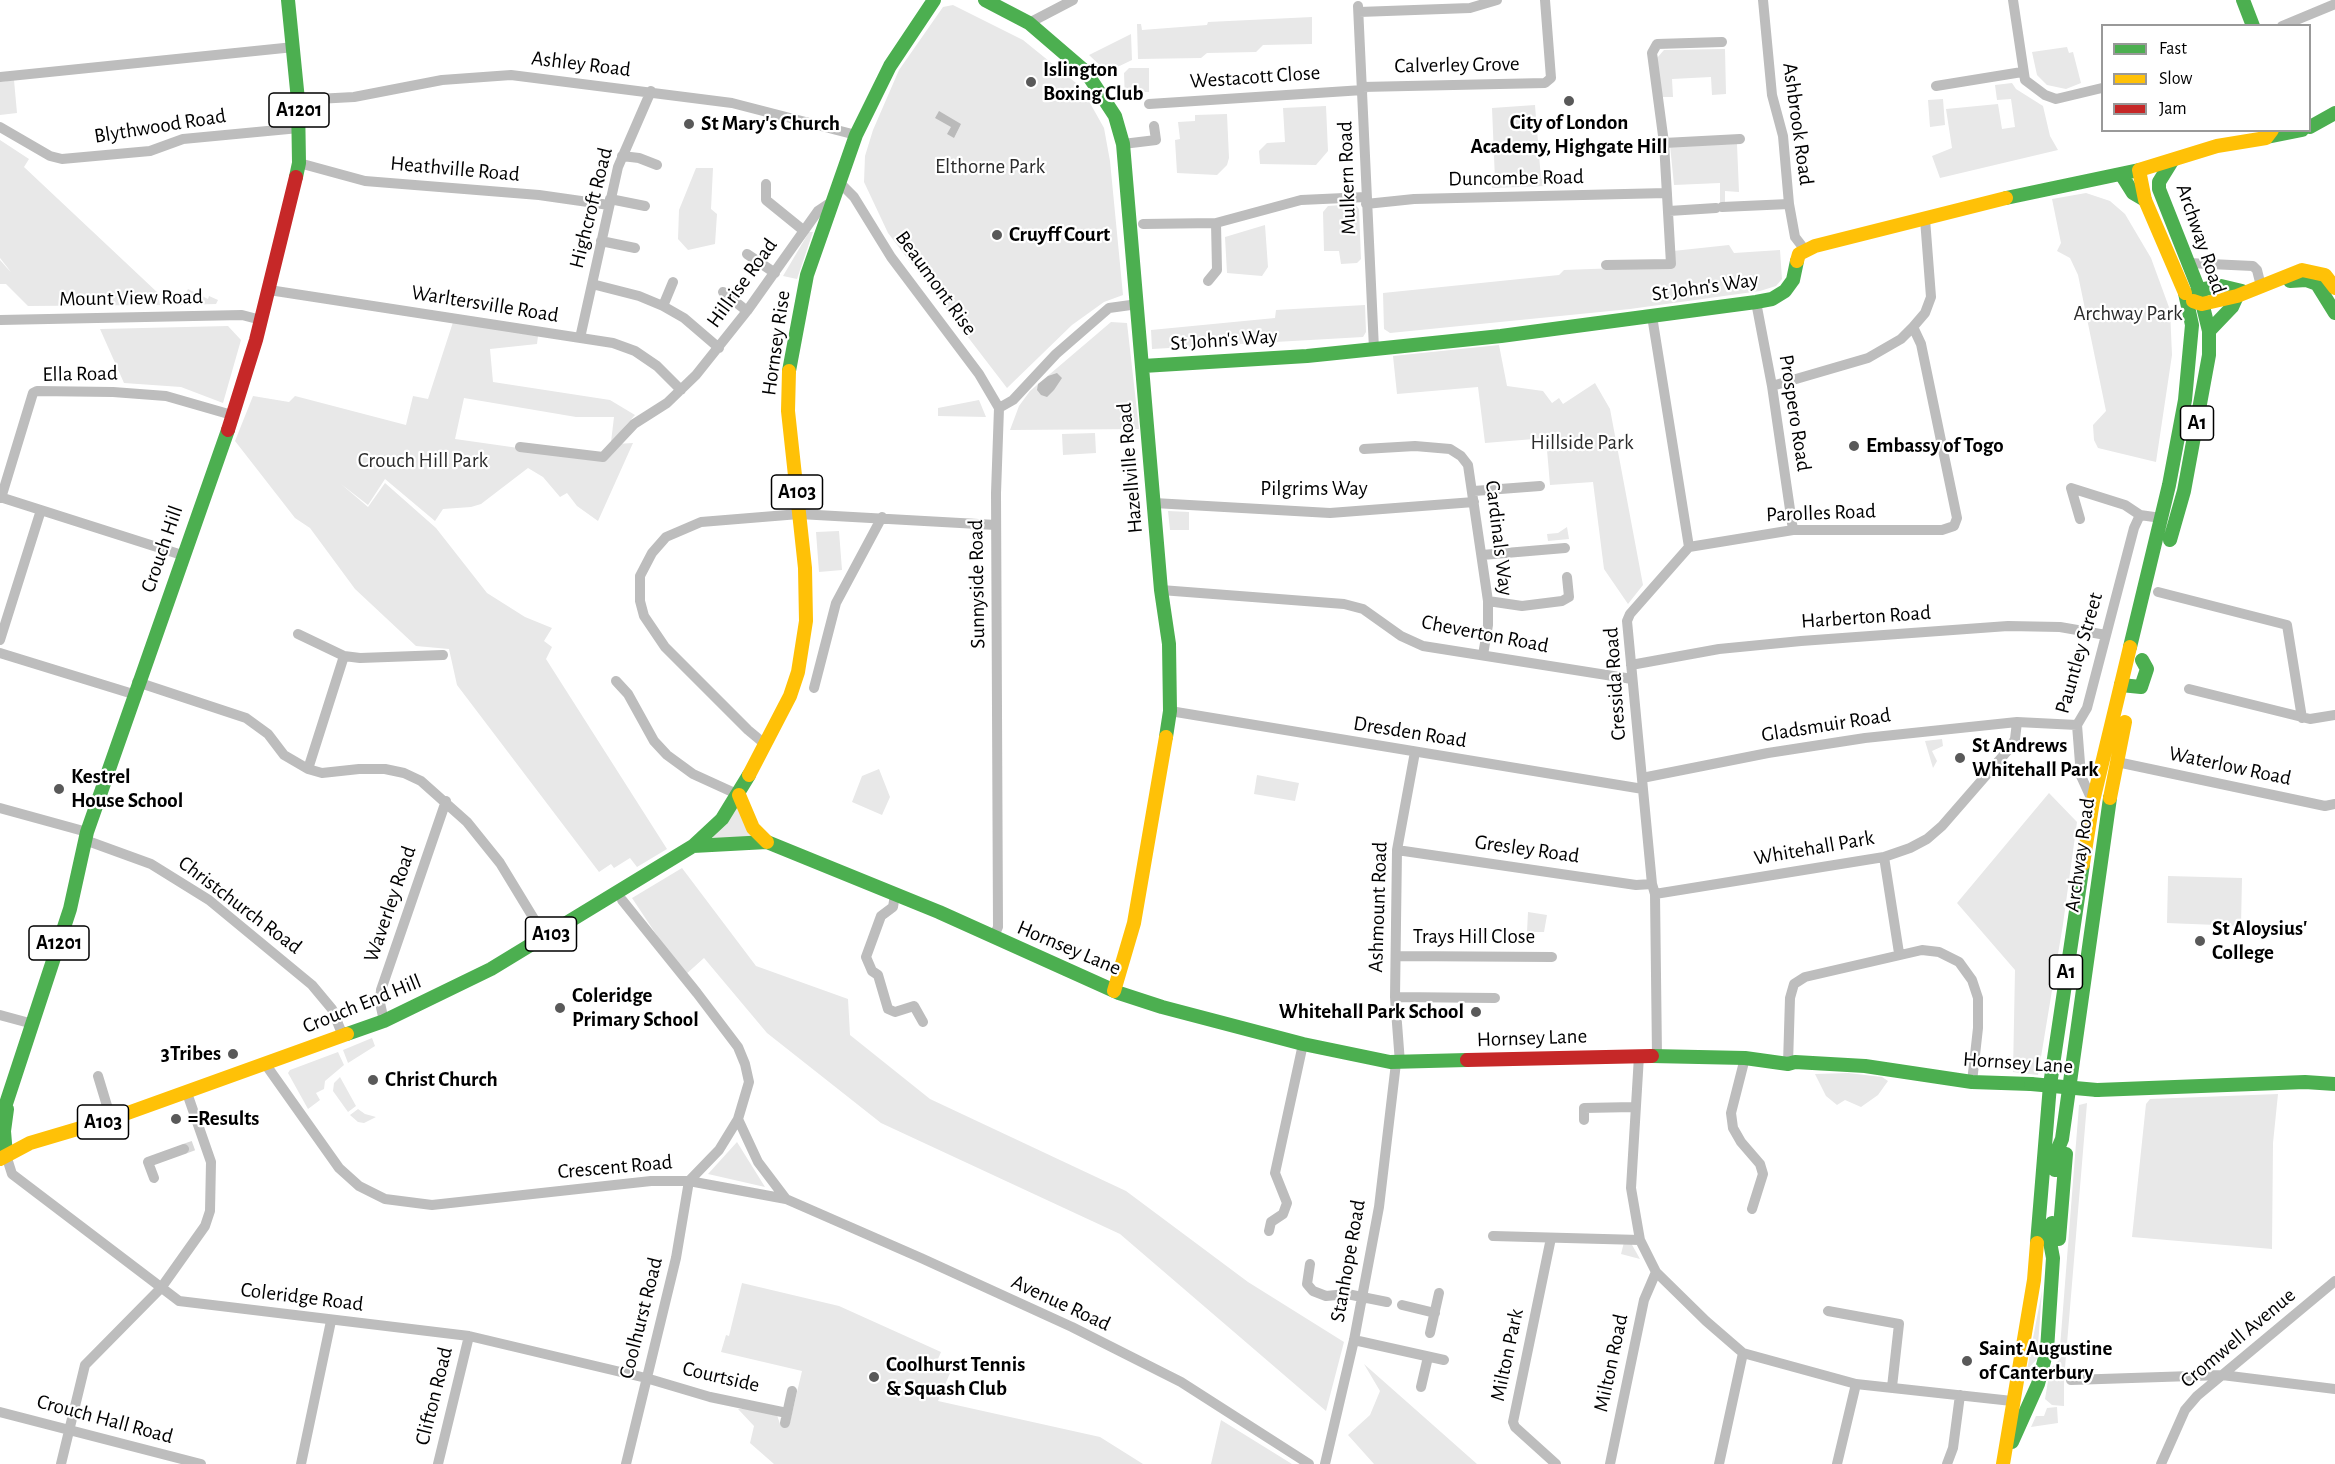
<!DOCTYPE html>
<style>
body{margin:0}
#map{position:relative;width:2335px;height:1464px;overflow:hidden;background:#fff;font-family:"Alegreya Sans",sans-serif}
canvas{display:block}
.legend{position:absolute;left:2101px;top:24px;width:210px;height:108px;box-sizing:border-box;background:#fff;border:2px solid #999;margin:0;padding:8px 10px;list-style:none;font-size:18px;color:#000}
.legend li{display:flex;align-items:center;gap:12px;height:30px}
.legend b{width:30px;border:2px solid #999}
</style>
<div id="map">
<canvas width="2335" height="1464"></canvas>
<ul class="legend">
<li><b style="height:8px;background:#4caf50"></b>Fast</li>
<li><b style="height:8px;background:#ffc107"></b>Slow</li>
<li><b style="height:8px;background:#c62828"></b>Jam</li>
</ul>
</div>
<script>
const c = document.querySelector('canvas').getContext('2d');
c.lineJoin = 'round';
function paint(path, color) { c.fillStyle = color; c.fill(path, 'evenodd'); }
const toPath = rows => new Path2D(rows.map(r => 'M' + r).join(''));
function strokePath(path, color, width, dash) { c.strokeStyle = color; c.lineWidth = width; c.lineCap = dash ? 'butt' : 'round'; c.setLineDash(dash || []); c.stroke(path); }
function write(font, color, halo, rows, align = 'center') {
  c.font = font + ' "Alegreya Sans",sans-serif'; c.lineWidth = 4.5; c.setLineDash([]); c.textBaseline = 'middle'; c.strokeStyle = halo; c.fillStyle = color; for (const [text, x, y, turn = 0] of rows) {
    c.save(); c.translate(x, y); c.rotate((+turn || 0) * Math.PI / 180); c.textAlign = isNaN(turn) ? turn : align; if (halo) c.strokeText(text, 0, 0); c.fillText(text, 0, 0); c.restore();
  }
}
paint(toPath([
 [953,5,1023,40,1081,87,1104,128,1110,161,1123,295,1104,302,1072,325,1007,388,888,233,864,182,865,156,873,130,899,70,943,7],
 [1312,17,1312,44,1263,45,1256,52,1207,53,1201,58,1138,59,1137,24,1141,24,1142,30,1207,25,1208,22],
 [1131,34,1132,60,1107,72,1089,55],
 [2067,47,2069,53,2073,52,2081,83,2066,89,2047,85,2037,75,2032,52],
 [1725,49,1726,94,1712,95,1711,77,1672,79,1673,97,1661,97,1657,58,1664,50],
 [1129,68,1149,68,1149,92,1142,92,1139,100,1125,101,1124,73],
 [14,80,17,113,0,115,0,82],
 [2012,83,2016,89,2043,106,2050,136,2058,150,1940,178,1932,156,1952,148,1946,109,1998,104,2002,129,2015,127,2011,99,1997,100,1995,85],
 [1943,99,1945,125,1930,127,1928,100],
 [1535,105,1541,179,1545,179,1546,186,1492,188,1491,180,1495,180,1492,108],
 [1326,106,1328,151,1316,165,1260,164,1259,151,1267,143,1285,142,1283,108],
 [1227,114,1229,158,1227,165,1217,175,1177,173,1175,140,1180,139,1178,122,1195,121,1195,115],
 [0,140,29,159,24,167,158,293,160,305,28,306,6,284,0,284,0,260,7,268,11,272,0,258],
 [1737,144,1739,192,1725,191,1725,203,1720,206,1720,183,1674,185,1670,145],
 [696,168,713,168,711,209,717,214,715,244,688,250,678,239,679,210],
 [2086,193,2110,201,2125,214,2151,258,2170,310,2172,355,2156,462,2098,448,2094,440,2093,425,2106,411,2078,275,2070,258,2057,251,2061,243,2052,199],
 [1355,204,1359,209,1361,259,1357,263,1341,264,1339,251,1324,251,1323,212,1328,206],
 [1265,225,1268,267,1262,276,1227,273,1225,237],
 [809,232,813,232,797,279,783,276],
 [1729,245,1734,253,1780,250,1782,279,1776,286,1760,291,1630,309,1390,333,1384,329,1383,293,1559,275,1564,270,1673,266,1673,251],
 [188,289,208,299,209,296,218,300,216,304,180,305],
 [1365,305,1366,332,1363,337,1152,349,1151,330,1275,318,1276,310],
 [454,319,538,336,537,344,490,349,493,382,610,400,635,415,611,442,614,417,576,417,464,398,455,439,603,460,616,444,633,443,598,521,577,506,567,493,560,497,543,477,528,468,481,504,471,507,443,509,435,521,385,479,368,505,341,484,368,507,385,483,436,528,487,593,525,617,552,628,544,641,552,647,546,659,667,849,637,867,630,858,614,868,611,864,599,872,457,685,449,649,416,646,355,589,310,528,295,518,235,441,253,396,289,402,295,396,406,425,413,396,428,399],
 [1111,322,1127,323,1139,429,1010,430,1019,406,1030,391],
 [228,326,241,340,223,403,181,387,124,383,100,329],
 [1499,345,1507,386,1543,391,1552,403,1559,398,1563,404,1595,383,1610,409,1643,585,1628,604,1604,569,1593,482,1550,485,1546,438,1485,443,1478,387,1397,394,1393,356],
 [979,400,986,417,938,416,938,408],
 [1095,433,1096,453,1063,455,1062,434],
 [1168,511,1189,512,1189,530,1170,530],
 [1567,527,1569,539,1548,541,1547,534,1558,533],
 [839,531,842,570,819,572,816,532],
 [1942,739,1943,746,1932,751,1937,761,1933,768,1925,741],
 [879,769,890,797,882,815,852,802,862,776],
 [1257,775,1299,783,1295,801,1254,794],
 [2049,793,2077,822,2063,924,2038,1075,2013,1072,2015,970,1957,903],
 [739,795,767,842,717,840,707,834],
 [682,868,756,966,848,999,850,1035,930,1099,1126,1191,1248,1282,1344,1342,1326,1411,1120,1234,881,1123,767,1033,704,958,684,976,632,898],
 [2168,876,2242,878,2241,926,2167,923],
 [1528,912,1547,915,1544,932,1527,932],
 [372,1038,375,1046,348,1063,343,1050],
 [338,1052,344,1065,325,1081,324,1089,316,1093,320,1100,308,1109,288,1073,290,1070],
 [1848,1073,1882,1077,1888,1081,1878,1095,1861,1107,1845,1100,1837,1105,1826,1096,1815,1074],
 [340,1077,356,1106,348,1112,333,1091,334,1083],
 [2278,1094,2273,1143,2272,1249,2132,1237,2146,1104,2150,1099],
 [2087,1103,2064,1380,2064,1406,2052,1405,2045,1399,2050,1369,2059,1360,2079,1105],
 [358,1109,365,1114,376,1117,364,1123,358,1122,350,1115],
 [737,1142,765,1187,708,1174],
 [1624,1242,1631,1243,1640,1259,1621,1254],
 [742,1283,839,1306,941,1352,938,1359,953,1366,938,1401,1100,1437,1143,1464,774,1464,750,1443,754,1426,738,1409,752,1408,777,1415,780,1424,789,1426,802,1371,721,1352,726,1335,729,1336],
 [2042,1291,2037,1359,2027,1370],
 [1364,1364,1433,1425,1477,1464,1374,1464,1348,1435,1370,1415,1380,1391],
 [2057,1407,2058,1423,2031,1427,2036,1416,2044,1416,2047,1408],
 [1221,1420,1292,1464,1211,1464]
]), '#e8e8e8');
paint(toPath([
 [939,111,961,124,954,138,947,134,951,127,935,118],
 [1057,373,1062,378,1054,390,1047,397,1041,395,1037,390,1038,384,1048,376]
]), '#bababa');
strokePath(toPath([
 [184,1149,198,1144]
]), '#d9d9d9', 10, [10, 5]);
strokePath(toPath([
 [1763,0,1772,95,1783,136,1789,204,1795,237,1805,250],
 [2013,0,2025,80,2045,95,2056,99,2102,88],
 [1358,6,1374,349],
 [1359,12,1470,8,1497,0],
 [1029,23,1073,0],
 [2282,26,2335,4],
 [0,77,294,47],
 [1936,86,2022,72],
 [1362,87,1545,83,1551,78,1545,0],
 [298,100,354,97,442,80,511,75,732,103,856,135],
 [1149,104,1363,90],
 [0,127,50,156,62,159,150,151,183,139,299,128],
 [1664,143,1740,139],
 [1123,144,1156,140,1154,126],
 [622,156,639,158,657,165],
 [299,163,365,181,539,195,609,205],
 [839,182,854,197,891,257,979,374,999,408,996,493,998,927,993,938],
 [766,184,766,200,803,230],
 [610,199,645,206],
 [1366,204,1414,199,1667,193],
 [1722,207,1789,204],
 [1669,211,1716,208],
 [1143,224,1216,223,1301,200,1366,197],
 [601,241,635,248],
 [747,254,775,273],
 [2188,263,2253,266,2257,270,2261,286],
 [1606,265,1671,264,1664,143,1652,53,1657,44,1722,42],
 [1208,281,1217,270,1216,223],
 [592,284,639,296,663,306,684,318,719,348],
 [269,290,613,343,635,351,657,366,681,390],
 [723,292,747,311],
 [1756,302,1772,386,1793,530],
 [663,306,673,282],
 [1652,316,1689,547,1630,614,1627,621,1652,884,1655,894,1657,1056],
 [0,320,242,315,261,320],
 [580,338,618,167,651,91],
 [1772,386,1868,358,1901,339,1913,327],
 [999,408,1013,400,1056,354,1109,308,1138,304],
 [520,447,603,457,634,424,667,403,696,375,747,311,818,211,833,201],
 [1364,449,1415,446,1450,449,1461,456,1468,465,1488,601,1488,625,1483,655],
 [1474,491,1540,486],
 [0,497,182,555],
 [1,498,33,393,37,391,113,392,166,396,232,415],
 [1154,503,1330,513,1474,502],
 [2080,519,2071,488,2125,505,2140,515,2161,518],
 [1689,547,1793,530,1942,530,1954,526,1957,518,1921,344,1913,327,1925,313,1931,297,1925,219],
 [1482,555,1565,548],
 [1161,590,1344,604,1363,609,1401,636,1423,646,1632,679],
 [2158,592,2287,625,2302,718],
 [1488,601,1522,606,1562,601,1569,597,1567,577],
 [298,634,344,656,360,658,443,655],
 [0,640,41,510],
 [0,653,133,694],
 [1631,665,1719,649,1801,641,2008,626,2060,627,2106,635],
 [616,681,628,694,654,741,667,755,693,774,739,795],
 [137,682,246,718,268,734,284,755,308,769,322,773,359,769,385,769,404,773,421,781,467,822,500,863,545,937],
 [814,688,836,603,882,517],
 [2189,689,2310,719,2335,715],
 [1170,711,1643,789],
 [766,745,748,730,665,647,644,616,640,601,640,576,652,553,666,537,701,522,799,514,996,525],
 [2117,762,2325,806,2335,804],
 [308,769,344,656],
 [1642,778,1768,753,1865,738,2017,722],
 [2091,798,2081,776,2077,725,2087,708,2134,528,2140,515],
 [0,808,87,832],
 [85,840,151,864,209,900,312,985,332,1009,343,1036],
 [1397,850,1636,885,1652,884],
 [1884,857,1899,953],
 [1655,894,1884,857,1910,848,1927,839,1942,826,2009,749,2015,739,2017,722,2077,725],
 [895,895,893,907,881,916,866,957,872,971,878,975,888,1009,895,1012,914,1006,923,1022],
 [1396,956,1552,957],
 [1395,997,1495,998],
 [0,1015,33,1024],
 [384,1021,380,1003,381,990,446,801],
 [1639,1056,1631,1188,1640,1240,1656,1272,1706,1321,1743,1353,1856,1384,2012,1401],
 [1745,1058,1731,1113,1733,1128,1741,1142,1760,1164,1763,1174,1752,1209],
 [1400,1063,1395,997,1397,850,1415,752],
 [1788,1064,1790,998,1794,984,1805,977,1922,950,1939,952,1959,962,1972,980,1978,998,1978,1028,1972,1082],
 [266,1065,339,1168,359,1186,385,1199,432,1205,651,1181,689,1181,719,1150,738,1119,749,1082,745,1064,738,1047,697,993,622,900],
 [98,1076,111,1119],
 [738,1119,758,1162,786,1199],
 [1584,1120,1584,1108,1634,1107],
 [6,1155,12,1174,179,1301,469,1336,646,1378,710,1397,787,1413],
 [154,1178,148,1162,184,1149],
 [1269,1231,1271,1222,1283,1214,1287,1203,1275,1173,1303,1044],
 [1493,1236,1640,1240],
 [1551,1238,1513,1422,1515,1427,1556,1464],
 [1310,1264,1307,1284,1313,1291,1326,1296,1347,1294,1387,1302],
 [1402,1305,1435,1313],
 [1828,1311,1899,1324,1892,1387],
 [1430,1333,1439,1293],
 [1354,1340,1444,1360],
 [2071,1380,2222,1375,2335,1389],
 [1421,1387,1428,1357],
 [0,1412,201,1464],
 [785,1423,792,1391],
 [61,1464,85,1365,161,1288,205,1226,210,1211,211,1162,187,1093],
 [301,1464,331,1321],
 [438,1464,469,1336],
 [626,1464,676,1258,689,1181,786,1199,921,1258,1072,1327,1181,1382,1309,1464],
 [1325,1464,1354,1340,1379,1207,1396,1063],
 [1610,1464,1644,1300,1656,1272],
 [1719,1464,1743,1353],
 [1837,1464,1856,1384],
 [1947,1464,1953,1448,1960,1395],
 [2161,1464,2185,1410,2197,1396,2335,1281]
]), '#bdbdbd', 10);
strokePath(toPath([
 [288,0,298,100,299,163,296,177],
 [985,0,1029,23,1086,72,1115,116,1123,144,1161,590,1169,644,1170,711,1166,737],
 [2243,0,2253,26],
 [2310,127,2335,113],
 [2267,137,2302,130],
 [2121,174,2133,193,2145,200],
 [2006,198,2139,170],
 [2290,281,2306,280,2317,284,2335,313],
 [2192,297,2199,290,2221,286,2242,291],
 [2209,331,2232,307,2237,296],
 [1143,366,1307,356,1501,336,1756,302,1772,299,1785,291,1793,280,1797,261],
 [789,371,807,275,856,135,890,66,934,0],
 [2170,540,2184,491,2209,355,2209,331,2199,290,2159,189,2159,182,2172,161],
 [2130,647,2169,485,2185,400,2192,325,2185,293],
 [2121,685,2141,687,2147,669,2142,660],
 [693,846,767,842,939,912,1119,993,1162,1007,1303,1044,1390,1062,1467,1060],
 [347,1034,384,1021,491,969,693,846,722,819,749,775],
 [1652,1056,1745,1058,1788,1064,1795,1062,1865,1066,1972,1082,2031,1084],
 [2097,1090,2305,1082,2335,1084],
 [0,1122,70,909,87,832,228,430],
 [6,1155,4,1131,7,1109],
 [2055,1170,2057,1151,2062,1139,2110,798],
 [2059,1239,2066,1154],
 [2037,1243,2050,1085,2083,864],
 [2012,1442,2038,1384,2047,1350,2053,1258,2050,1242,2052,1223]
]), '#4caf50', 14);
strokePath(toPath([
 [1797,261,1799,254,1815,246,2006,198],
 [2185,293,2145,200,2139,170,2217,146,2266,138,2272,130],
 [2193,301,2202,304,2237,296,2302,270,2325,275,2335,288],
 [749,775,790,696,798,672,806,621,805,568,788,411,789,371],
 [739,795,753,828,767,842],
 [2110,798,2125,722],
 [2083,864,2093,801,2130,647],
 [1114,991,1134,923,1166,737],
 [0,1159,30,1143,111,1119,347,1034],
 [2003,1464,2034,1280,2037,1243]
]), '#ffc107', 14);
strokePath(toPath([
 [228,430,256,340,296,177],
 [1467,1060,1652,1056]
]), '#c62828', 14);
strokePath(toPath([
 [2031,1084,2097,1090]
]), '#4caf50', 14);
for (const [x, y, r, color] of [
 [1031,82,6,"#595959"],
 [1569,101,6,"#595959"],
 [689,124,6,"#595959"],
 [997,235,6,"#595959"],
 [1854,446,6,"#595959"],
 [1960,758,6,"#595959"],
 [59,789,6,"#595959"],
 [2200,941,6,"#595959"],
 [560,1008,6,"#595959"],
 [1476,1012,6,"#595959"],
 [233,1054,6,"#595959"],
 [373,1080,6,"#595959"],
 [176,1119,6,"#595959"],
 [1967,1361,6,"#595959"],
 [874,1377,6,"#595959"]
]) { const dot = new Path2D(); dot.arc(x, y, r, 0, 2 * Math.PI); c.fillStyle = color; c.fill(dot); strokePath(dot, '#fff', 2); }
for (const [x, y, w] of [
 [299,110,60],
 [2197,423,33],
 [797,492,51],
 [551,934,51],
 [59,943,60],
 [2066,972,33],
 [103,1122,51]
]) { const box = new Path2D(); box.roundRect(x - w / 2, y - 17, w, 34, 4.5); c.fillStyle = '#fff'; c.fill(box); strokePath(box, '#000', 1.5); }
write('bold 20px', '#000', null, [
 ["A1201",299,110],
 ["A1",2197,423],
 ["A103",797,492],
 ["A103",551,934],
 ["A1201",59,943],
 ["A1",2066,972],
 ["A103",103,1122]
]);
write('21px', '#000', '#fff', [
 ["Ashley Road",581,64,7],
 ["Calverley Grove",1457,65,-1],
 ["Westacott Close",1255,77,-4],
 ["Ashbrook Road",1798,124,82],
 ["Blythwood Road",160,126,-9],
 ["Heathville Road",455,169,5],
 ["Mulkern Road",1347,178,-92],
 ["Duncombe Road",1516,178,-1],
 ["Highcroft Road",591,208,-76],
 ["Archway Road",2201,239,71],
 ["Hillrise Road",742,283,-54],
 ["Beaumont Rise",936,283,54],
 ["St John's Way",1705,287,-8],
 ["Mount View Road",131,298,-1],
 ["Warltersville Road",485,304,9],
 ["St John's Way",1224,340,-4],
 ["Hornsey Rise",776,343,-82],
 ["Ella Road",80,374,-1],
 ["Prospero Road",1795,413,81],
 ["Hazellville Road",1130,468,-95],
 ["Pilgrims Way",1314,489],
 ["Parolles Road",1821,513,-2],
 ["Cardinals Way",1499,538,83],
 ["Crouch Hill",162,549,-71],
 ["Sunnyside Road",977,584,-91],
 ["Harberton Road",1866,617,-4],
 ["Cheverton Road",1485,634,11],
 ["Pauntley Street",2079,653,-74],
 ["Cressida Road",1615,684,-94],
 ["Gladsmuir Road",1826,725,-9],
 ["Dresden Road",1410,732,9],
 ["Waterlow Road",2230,766,12],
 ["Whitehall Park",1814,848,-10],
 ["Gresley Road",1527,849,8],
 ["Archway Road",2080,855,-82],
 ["Waverley Road",390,904,-71],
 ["Christchurch Road",240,905,37],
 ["Ashmount Road",1378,907,-88],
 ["Trays Hill Close",1474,937],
 ["Hornsey Lane",1069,948,23],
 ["Crouch End Hill",362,1004,-22],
 ["Hornsey Lane",1532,1038,-2],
 ["Hornsey Lane",2018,1063,4],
 ["Crescent Road",615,1167,-5],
 ["Stanhope Road",1348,1261,-80],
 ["Coleridge Road",302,1297,7],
 ["Avenue Road",1061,1303,25],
 ["Coolhurst Road",641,1318,-76],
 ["Cromwell Avenue",2238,1338,-40],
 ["Milton Park",1507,1355,-78],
 ["Milton Road",1611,1363,-78],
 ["Courtside",721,1377,13],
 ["Clifton Road",434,1396,-76],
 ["Crouch Hall Road",105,1419,15]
]);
write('bold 21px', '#000', '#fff', [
 ["Islington",1043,70],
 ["Boxing Club",1043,94],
 ["City of London",1569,123,"center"],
 ["Academy, Highgate Hill",1569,147,"center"],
 ["St Mary's Church",701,124],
 ["Cruyff Court",1009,235],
 ["Embassy of Togo",1866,446],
 ["St Andrews",1972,746],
 ["Whitehall Park",1972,770],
 ["Kestrel",71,777],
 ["House School",71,801],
 ["St Aloysius'",2212,929],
 ["College",2212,953],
 ["Coleridge",572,996],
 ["Primary School",572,1020],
 ["Whitehall Park School",1464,1012,"right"],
 ["3Tribes",221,1054,"right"],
 ["Christ Church",385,1080],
 ["=Results",188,1119],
 ["Saint Augustine",1979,1349],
 ["of Canterbury",1979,1373],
 ["Coolhurst Tennis",886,1365],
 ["& Squash Club",886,1389]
], 'left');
write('21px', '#2c2c2c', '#fff', [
 ["Elthorne Park",990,167],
 ["Archway Park",2128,314],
 ["Hillside Park",1582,443],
 ["Crouch Hill Park",423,461]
]);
</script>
